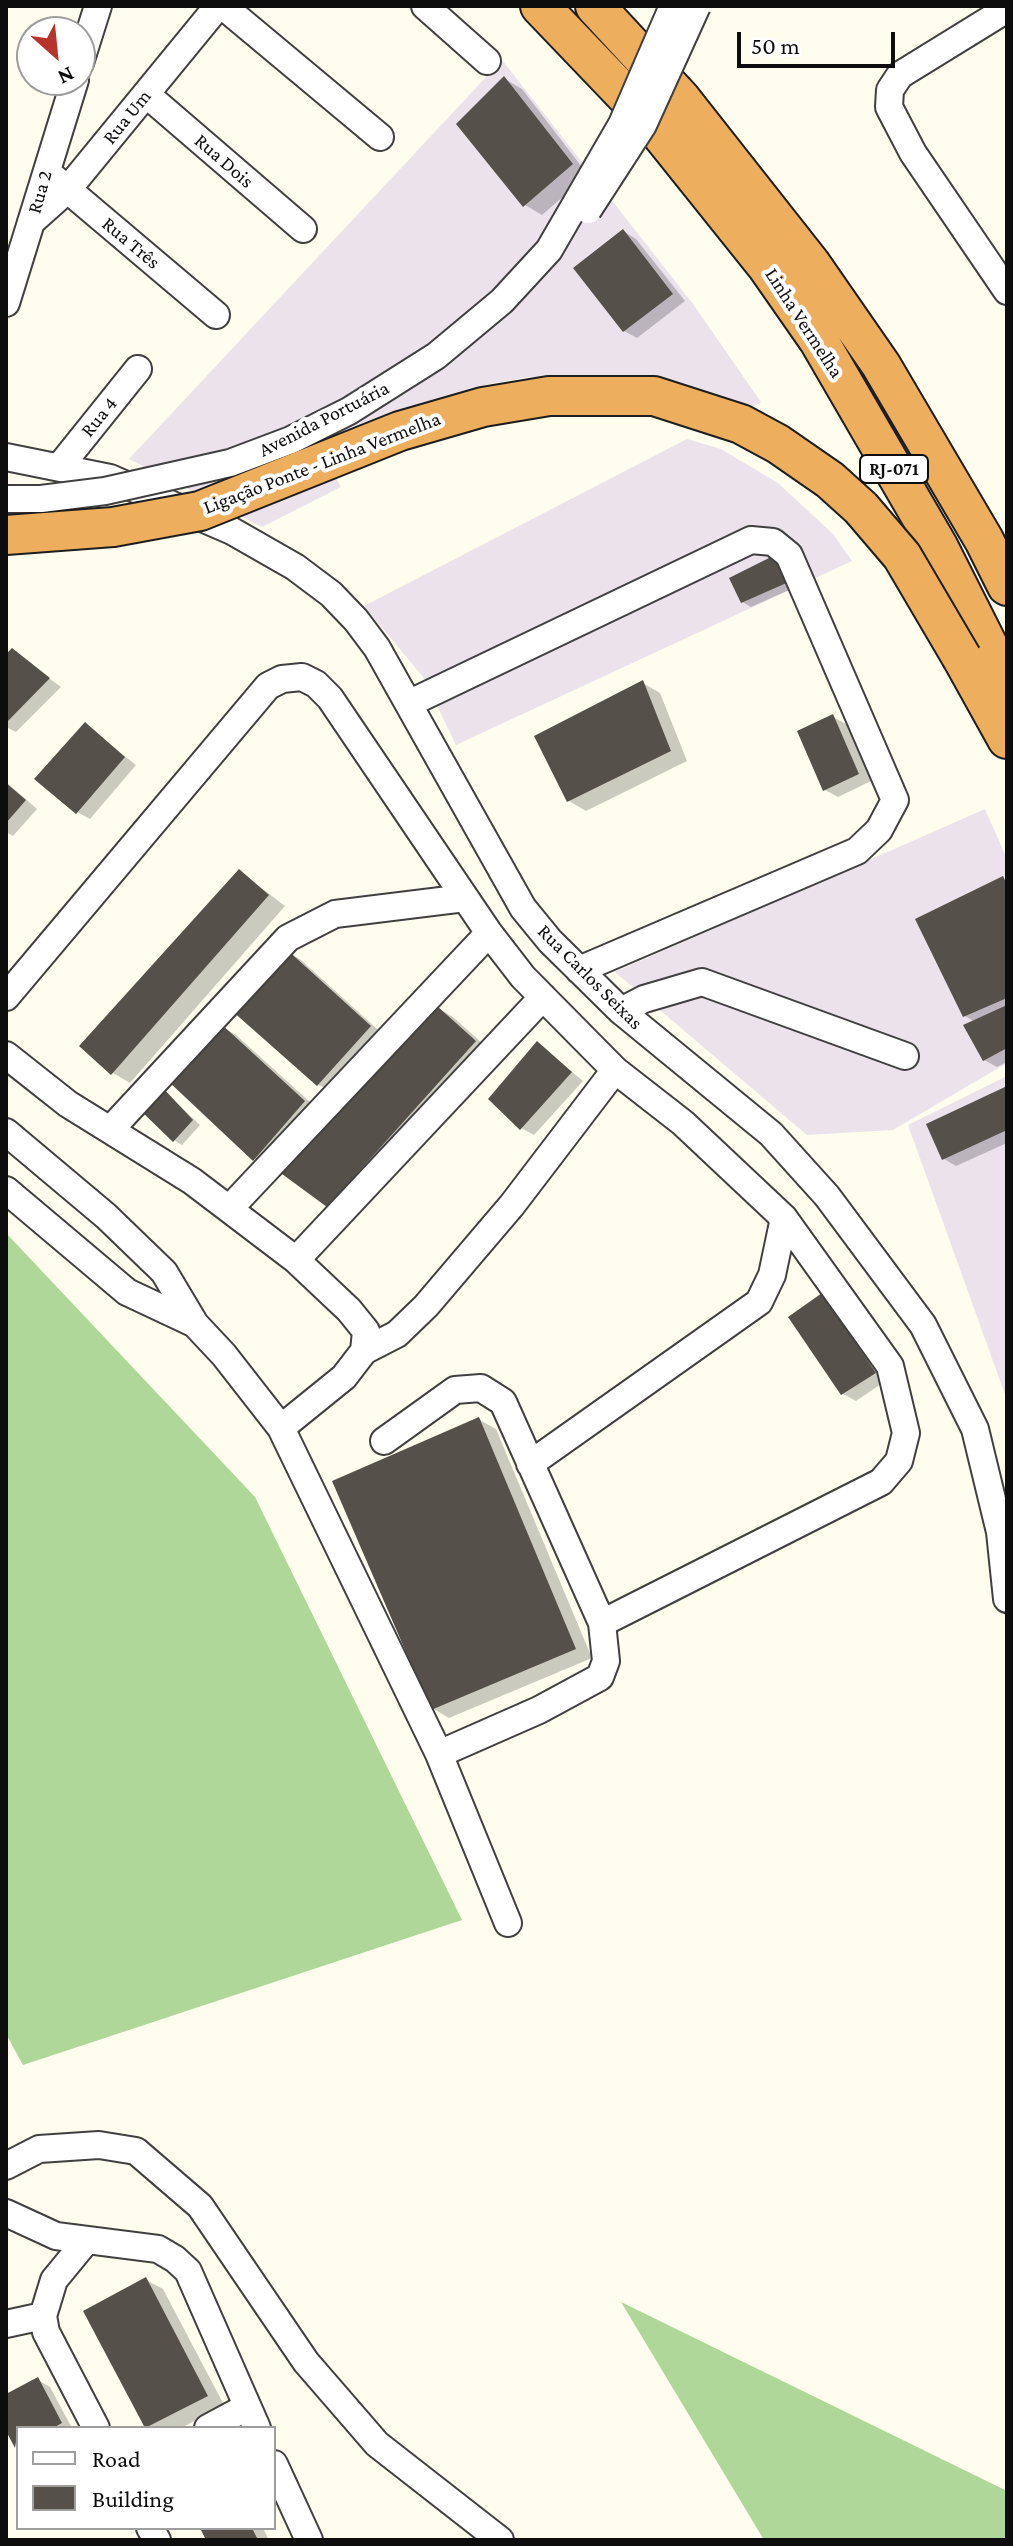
<!DOCTYPE html>
<meta charset="utf-8">
<style>
body{margin:0}
#map{position:relative;width:1013px;height:2546px;overflow:hidden;background:#fefdee;font-family:"Crimson Pro",serif}
canvas{display:block}
.frame{position:absolute;inset:0;border:8px solid #0d0d0d;pointer-events:none}
.legend{position:absolute;left:16px;top:2426px;width:260px;height:104px;box-sizing:border-box;background:#fff;border:2px solid #9e9e9e;margin:0;padding:10px 14px;list-style:none;font-size:24px;color:#0d0d0d}
.legend li{display:flex;align-items:center;gap:16px;height:40px}
.legend b{width:40px;border:2px solid #9e9e9e}
.north{position:absolute;left:16px;top:16px;width:80px;height:80px;box-sizing:border-box;background:#fff;border:2px solid #9e9e9e;border-radius:50%;rotate:153deg;font-size:22px;font-weight:700;line-height:32px;text-align:center;color:#0d0d0d}
.north::after{content:'';display:block;margin:auto;width:28px;height:36px;background:#b7342c;clip-path:polygon(50% 0,100% 100%,50% 72%,0 100%)}
.scale{position:absolute;left:737px;top:32px;width:158px;height:36px;box-sizing:border-box;border:4px solid #0d0d0d;border-top:0;padding-left:10px;font-size:24px;line-height:28px;white-space:nowrap;color:#0d0d0d;-webkit-text-stroke:6px #fff;paint-order:stroke}
</style>
<div id="map">
<canvas width="1013" height="2546"></canvas>
<div class="frame"></div>
<ul class="legend">
<li><b style="height:10px;background:#fff"></b>Road</li>
<li><b style="height:22px;background:#55504a"></b>Building</li>
</ul>
<div class="north">N</div>
<div class="scale">50 m</div>
</div>
<script>
const c = document.querySelector('canvas').getContext('2d');
c.lineJoin = 'round';
function paint(path, color) { c.fillStyle = color; c.fill(path, 'evenodd'); }
const toPath = rows => new Path2D(rows.map(r => 'M' + r).join(''));
function strokePath(path, color, width, dash) { c.strokeStyle = color; c.lineWidth = width; c.lineCap = dash ? 'butt' : 'round'; c.setLineDash(dash || []); c.stroke(path); }
function write(font, color, halo, rows, align = 'center') {
  c.font = font + ' "Crimson Pro",serif'; c.lineWidth = 8; c.setLineDash([]); c.textBaseline = 'middle'; c.strokeStyle = halo; c.fillStyle = color; for (const [text, x, y, turn = 0] of rows) {
    c.save(); c.translate(x, y); c.rotate((+turn || 0) * Math.PI / 180); c.textAlign = isNaN(turn) ? turn : align; if (halo) c.strokeText(text, 0, 0); c.fillText(text, 0, 0); c.restore();
  }
}
paint(toPath([
 [502,60,693,304,761,402,745,411,655,381,616,377,528,377,489,384,452,396,334,474,341,487,262,527,129,459],
 [687,439,721,449,778,483,833,534,852,561,456,745,423,677,364,606],
 [985,809,1007,859,1007,1063,893,1130,807,1135,615,972],
 [1007,1076,1007,1400,908,1125]
]), '#ece2ec');
paint(toPath([
 [6,1233,255,1497,462,1920,23,2065,6,2034],
 [621,2302,1007,2491,1007,2540,764,2540]
]), '#afd79a');
paint(toPath([
 [505,79,522,89,588,175,542,215,525,205],
 [623,231,636,239,685,301,637,338,624,331],
 [777,557,798,586,751,607,742,602],
 [12,651,61,687,16,732,6,727,6,657],
 [643,683,660,693,687,761,586,811,569,801],
 [833,717,846,724,871,781,838,797,825,790],
 [85,725,136,765,90,819,77,812],
 [6,782,37,809,13,836,6,832],
 [239,871,285,906,130,1083,113,1073,82,1046],
 [1003,878,1007,881,1007,1062,997,1067,984,1060,975,1022,965,1016],
 [285,950,301,960,386,1037,336,1094,319,1085,233,1009],
 [436,1007,453,1017,492,1052,345,1215,328,1205],
 [219,1025,236,1035,320,1111,271,1169,254,1159],
 [537,1043,583,1081,534,1135,521,1128],
 [1007,1089,1007,1143,956,1166,944,1159],
 [163,1090,200,1125,182,1145,174,1140],
 [822,1295,834,1303,887,1380,856,1401,843,1394,791,1317],
 [478,1419,496,1429,592,1658,449,1718,432,1708],
 [146,2280,163,2289,224,2405,181,2428,147,2427],
 [38,2380,50,2387,72,2428,18,2428,18,2448,6,2427,6,2396],
 [202,2528,263,2528,269,2540,208,2540]
]), '#0003');
paint(toPath([
 [504,76,573,164,523,207,456,124],
 [623,229,673,294,623,332,573,268],
 [777,554,791,581,741,603,729,578],
 [12,648,50,678,6,723,6,654],
 [643,680,671,751,567,802,534,736],
 [833,714,859,774,823,791,797,731],
 [85,722,125,757,76,814,34,779],
 [6,783,26,800,6,823],
 [239,869,269,895,111,1075,79,1046],
 [1003,876,1007,885,1007,998,963,1017,915,919],
 [284,947,371,1026,317,1086,231,1010],
 [436,1005,476,1041,327,1207,278,1171],
 [1007,1005,1007,1048,983,1061,963,1025],
 [219,1022,305,1101,253,1161,168,1081],
 [537,1041,572,1072,520,1130,488,1099],
 [1007,1086,1007,1130,942,1160,926,1124],
 [162,1087,193,1120,173,1142,141,1111],
 [822,1293,876,1373,841,1395,788,1317],
 [479,1417,576,1649,431,1710,332,1481],
 [146,2277,208,2396,145,2428,83,2311],
 [38,2377,62,2423,53,2428,18,2428,15,2448,6,2431,6,2394],
 [200,2528,252,2528,258,2540,206,2540]
]), '#55504a');
const minor = toPath([
 [223,6,380,137],
 [425,6,487,61],
 [1007,9,900,75,890,90,889,107,913,153,1007,291],
 [80,63,98,6],
 [146,94,303,229],
 [54,178,216,315],
 [31,222,68,189,218,6],
 [6,303,75,80],
 [6,457,110,478,232,531,295,567,331,594,356,620,377,648,523,908,550,941,621,1011,771,1134,827,1196,923,1325,975,1429,1000,1532,1007,1599],
 [61,465,138,369],
 [410,703,751,540,773,542,789,555,895,800,879,830,857,851,579,970],
 [6,997,268,686,282,679,302,677,316,684,330,698,489,933,523,977,615,1070,512,1205,426,1306,397,1334,364,1351],
 [621,1011,644,999,702,982,905,1056],
 [6,1055,68,1104,192,1181,296,1260,349,1310,366,1331,364,1351,344,1377,281,1428],
 [110,1130,288,938,335,914,465,898],
 [6,1132,106,1216,164,1272,195,1324,224,1355,281,1428,439,1754,508,1923],
 [6,1190,127,1292,195,1324],
 [229,1209,489,933],
 [296,1260,543,997],
 [384,1441,455,1390,481,1388,503,1402,602,1623,606,1661,600,1677,539,1710,439,1754],
 [530,1464,759,1302,772,1275,784,1218],
 [602,1623,881,1482,899,1461,906,1433,890,1366,784,1218,683,1123,615,1070],
 [6,2166,39,2149,99,2145,136,2151,200,2206,306,2362,377,2444,500,2540],
 [6,2213,56,2236,158,2249,175,2259,188,2271,257,2428],
 [86,2241,54,2280,43,2316,46,2332,96,2428],
 [6,2324,43,2316],
 [208,2428,247,2407],
 [274,2464,309,2540],
 [150,2528,157,2540]
]);
const highway = toPath([
 [540,6,653,124,766,265,819,341,938,546,1007,683],
 [595,6,681,99,811,264,881,365,984,540,1007,586],
 [962,658,1007,739]
]);
strokePath(minor, '#404040', 30);
strokePath(highway, '#1e1e1e', 42);
strokePath(minor, '#fff', 26);
strokePath(highway, '#edae5d', 38);
const minorBridge = toPath([
 [588,210,643,125,697,6],
 [6,499,41,499,105,491,230,463,291,440,349,411,436,356,502,301,549,250,622,124,673,6]
]);
const highwayBridge = toPath([
 [6,535,113,527,200,511,400,431,483,407,549,396,654,396,741,424,778,444,830,480,861,508,902,556,962,658]
]);
strokePath(minorBridge, '#404040', 30, []);
strokePath(highwayBridge, '#1e1e1e', 42, []);
strokePath(minorBridge, '#fff', 26);
strokePath(highwayBridge, '#edae5d', 38);
for (const [x, y, w] of [
 [894,469,68]
]) { const box = new Path2D(); box.roundRect(x - w / 2, y - 14, w, 28, 6); c.fillStyle = '#fff'; c.fill(box); strokePath(box, '#0d0d0d', 2); }
write('bold 18px', '#0d0d0d', null, [
 ["RJ-071",894,469]
]);
write('20px', '#0d0d0d', '#fff', [
 ["Rua Um",127,117,-51],
 ["Rua Dois",224,161,41],
 ["Rua 2",40,192,-74],
 ["Rua Três",131,243,40],
 ["Linha Vermelha",804,323,57],
 ["Rua 4",99,417,-51],
 ["Avenida Portuária",324,419,-27],
 ["Ligação Ponte - Linha Vermelha",322,463,-21],
 ["Rua Carlos Seixas",590,977,45]
]);
</script>
